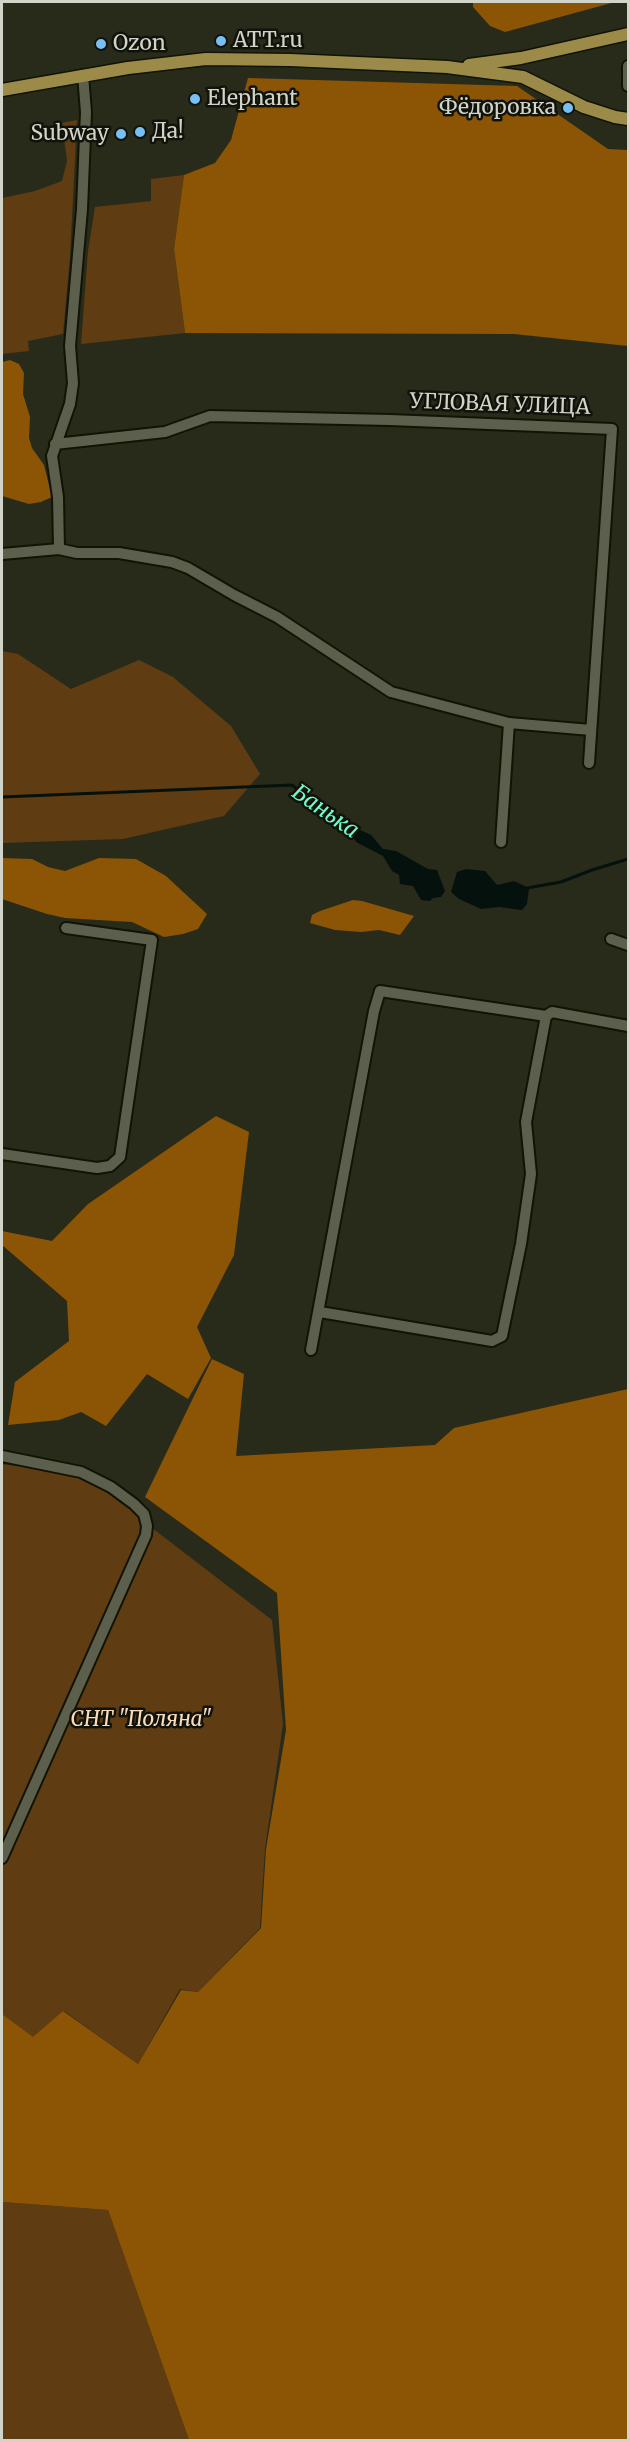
<!DOCTYPE html>
<meta charset="utf-8">
<style>
body{margin:0}
#map{position:relative;width:630px;height:2442px;overflow:hidden;background:#282b1a;font-family:Merriweather,serif}
canvas{display:block}
.frame{position:absolute;inset:0;border:3px solid #d1d4c9;pointer-events:none}
</style>
<div id="map">
<canvas width="630" height="2442"></canvas>
<div class="frame"></div>
</div>
<script>
const c = document.querySelector('canvas').getContext('2d');
c.lineJoin = 'round';
function paint(path, color) { c.fillStyle = color; c.fill(path, 'evenodd'); }
const toPath = rows => new Path2D(rows.map(r => 'M' + r).join(''));
function strokePath(path, color, width, dash) { c.strokeStyle = color; c.lineWidth = width; c.lineCap = dash ? 'butt' : 'round'; c.setLineDash(dash || []); c.stroke(path); }
function write(font, color, halo, rows, align = 'center') {
  c.font = font + ' Merriweather,serif'; c.lineWidth = 5; c.setLineDash([]); c.textBaseline = 'middle'; c.strokeStyle = halo; c.fillStyle = color; for (const [text, x, y, turn = 0] of rows) {
    c.save(); c.translate(x, y); c.rotate((+turn || 0) * Math.PI / 180); c.textAlign = isNaN(turn) ? turn : align; if (halo) c.strokeText(text, 0, 0); c.fillText(text, 0, 0); c.restore();
  }
}
paint(toPath([
 [77,120,70,257,63,334,28,341,29,351,2,354,2,198,35,191,62,181,67,161,62,123],
 [184,175,174,249,185,333,81,344,88,251,95,207,151,201,151,179],
 [2,651,18,654,71,689,139,660,173,677,231,726,260,774,224,816,123,839,2,843],
 [2,1464,68,1473,106,1490,133,1506,143,1521,272,1620,283,1724,265,1849,260,1928,198,1992,180,1989,138,2064,64,2011,33,2038,2,2014],
 [2,2202,108,2210,189,2440,2,2440]
]), '#5f3c12');
paint(toPath([
 [473,2,615,2,505,32,490,26,473,7],
 [248,78,517,86,608,149,628,150,628,346,514,334,185,333,174,249,184,175,215,163,231,140],
 [10,360,19,364,24,373,23,394,30,417,29,438,32,448,44,465,52,497,41,502,29,504,2,496,2,362],
 [2,858,32,859,48,867,65,871,99,858,136,859,166,876,207,914,198,929,183,934,164,937,132,922,65,918,47,914,2,899],
 [353,900,362,901,414,916,400,935,379,930,361,932,335,930,310,923,312,915,320,911],
 [216,1116,249,1132,234,1255,197,1327,211,1358,188,1399,147,1374,106,1426,81,1412,59,1420,8,1425,15,1382,69,1341,67,1301,2,1245,2,1231,52,1241,88,1204],
 [212,1359,244,1374,236,1456,435,1445,454,1428,628,1389,628,2440,189,2440,108,2210,2,2202,2,2014,33,2037,63,2011,138,2064,181,1990,198,1992,261,1928,266,1849,286,1730,277,1593,145,1497]
]), '#8b5505');
paint(toPath([
 [358,829,371,835,383,849,396,851,428,869,437,870,445,891,441,897,433,898,430,901,421,900,413,886,400,884,399,875,392,871,383,856,356,842,352,835,353,831],
 [466,869,485,871,497,885,514,881,529,888,527,904,522,910,499,907,481,909,459,899,451,892,457,872]
]), '#05110c');
strokePath(toPath([
 [2,797,292,785,356,833],
 [527,888,561,882,592,870,628,859]
]), '#05110c', 3);
const minor = toPath([
 [628,66,628,86],
 [55,444,165,432,210,416,390,420,612,429,589,763],
 [59,549,58,497,52,456,70,404,73,383,70,346,82,209,86,112,83,75],
 [2,554,59,549,77,553,119,553,172,562,188,568,234,595,277,617,391,692,509,723,591,730],
 [501,842,509,723],
 [611,939,628,945],
 [2,1154,97,1168,110,1166,120,1157,152,940,66,928],
 [320,1312,492,1341,502,1336,521,1244,531,1174,526,1122,546,1016],
 [311,1350,374,1011,380,991,546,1016,552,1012,628,1026],
 [2,1456,81,1472,111,1487,134,1504,144,1514,147,1526,146,1535,2,1858]
]);
const major = toPath([
 [469,65,521,58,628,34],
 [2,90,128,68,206,59,290,60,447,67,523,77,584,107,615,117,628,119]
]);
strokePath(minor, '#111304', 14);
strokePath(major, '#111304', 15);
strokePath(minor, '#5b5f4c', 10);
strokePath(major, '#9c8b48', 12);
for (const [x, y, r, color] of [
 [221,41,6,"#76c0f7"],
 [101,44,6,"#76c0f7"],
 [195,99,6,"#76c0f7"],
 [568,108,6,"#76c0f7"],
 [140,132,6,"#76c0f7"],
 [121,134,6,"#76c0f7"]
]) { const dot = new Path2D(); dot.arc(x, y, r, 0, 2 * Math.PI); c.fillStyle = color; c.fill(dot); strokePath(dot, '#11130b', 2); }
write('21px', '#d1d4c9', '#11130b', [
 ["ATT.ru",233,41],
 ["Ozon",113,44],
 ["Elephant",207,99],
 ["Фёдоровка",556,108,"right"],
 ["Да!",152,132],
 ["Subway",109,134,"right"]
], 'left');
write('21px', '#d1d4c9', '#11130b', [
 ["УГЛОВАЯ УЛИЦА",500,405,2]
]);
write('italic 21px', '#fbdbbb', '#11130b', [
 ["СНТ \"Поляна\"",141,1720]
]);
write('italic 22px', '#73faca', '#11130b', [
 ["Банька",325,812,35]
]);
</script>
